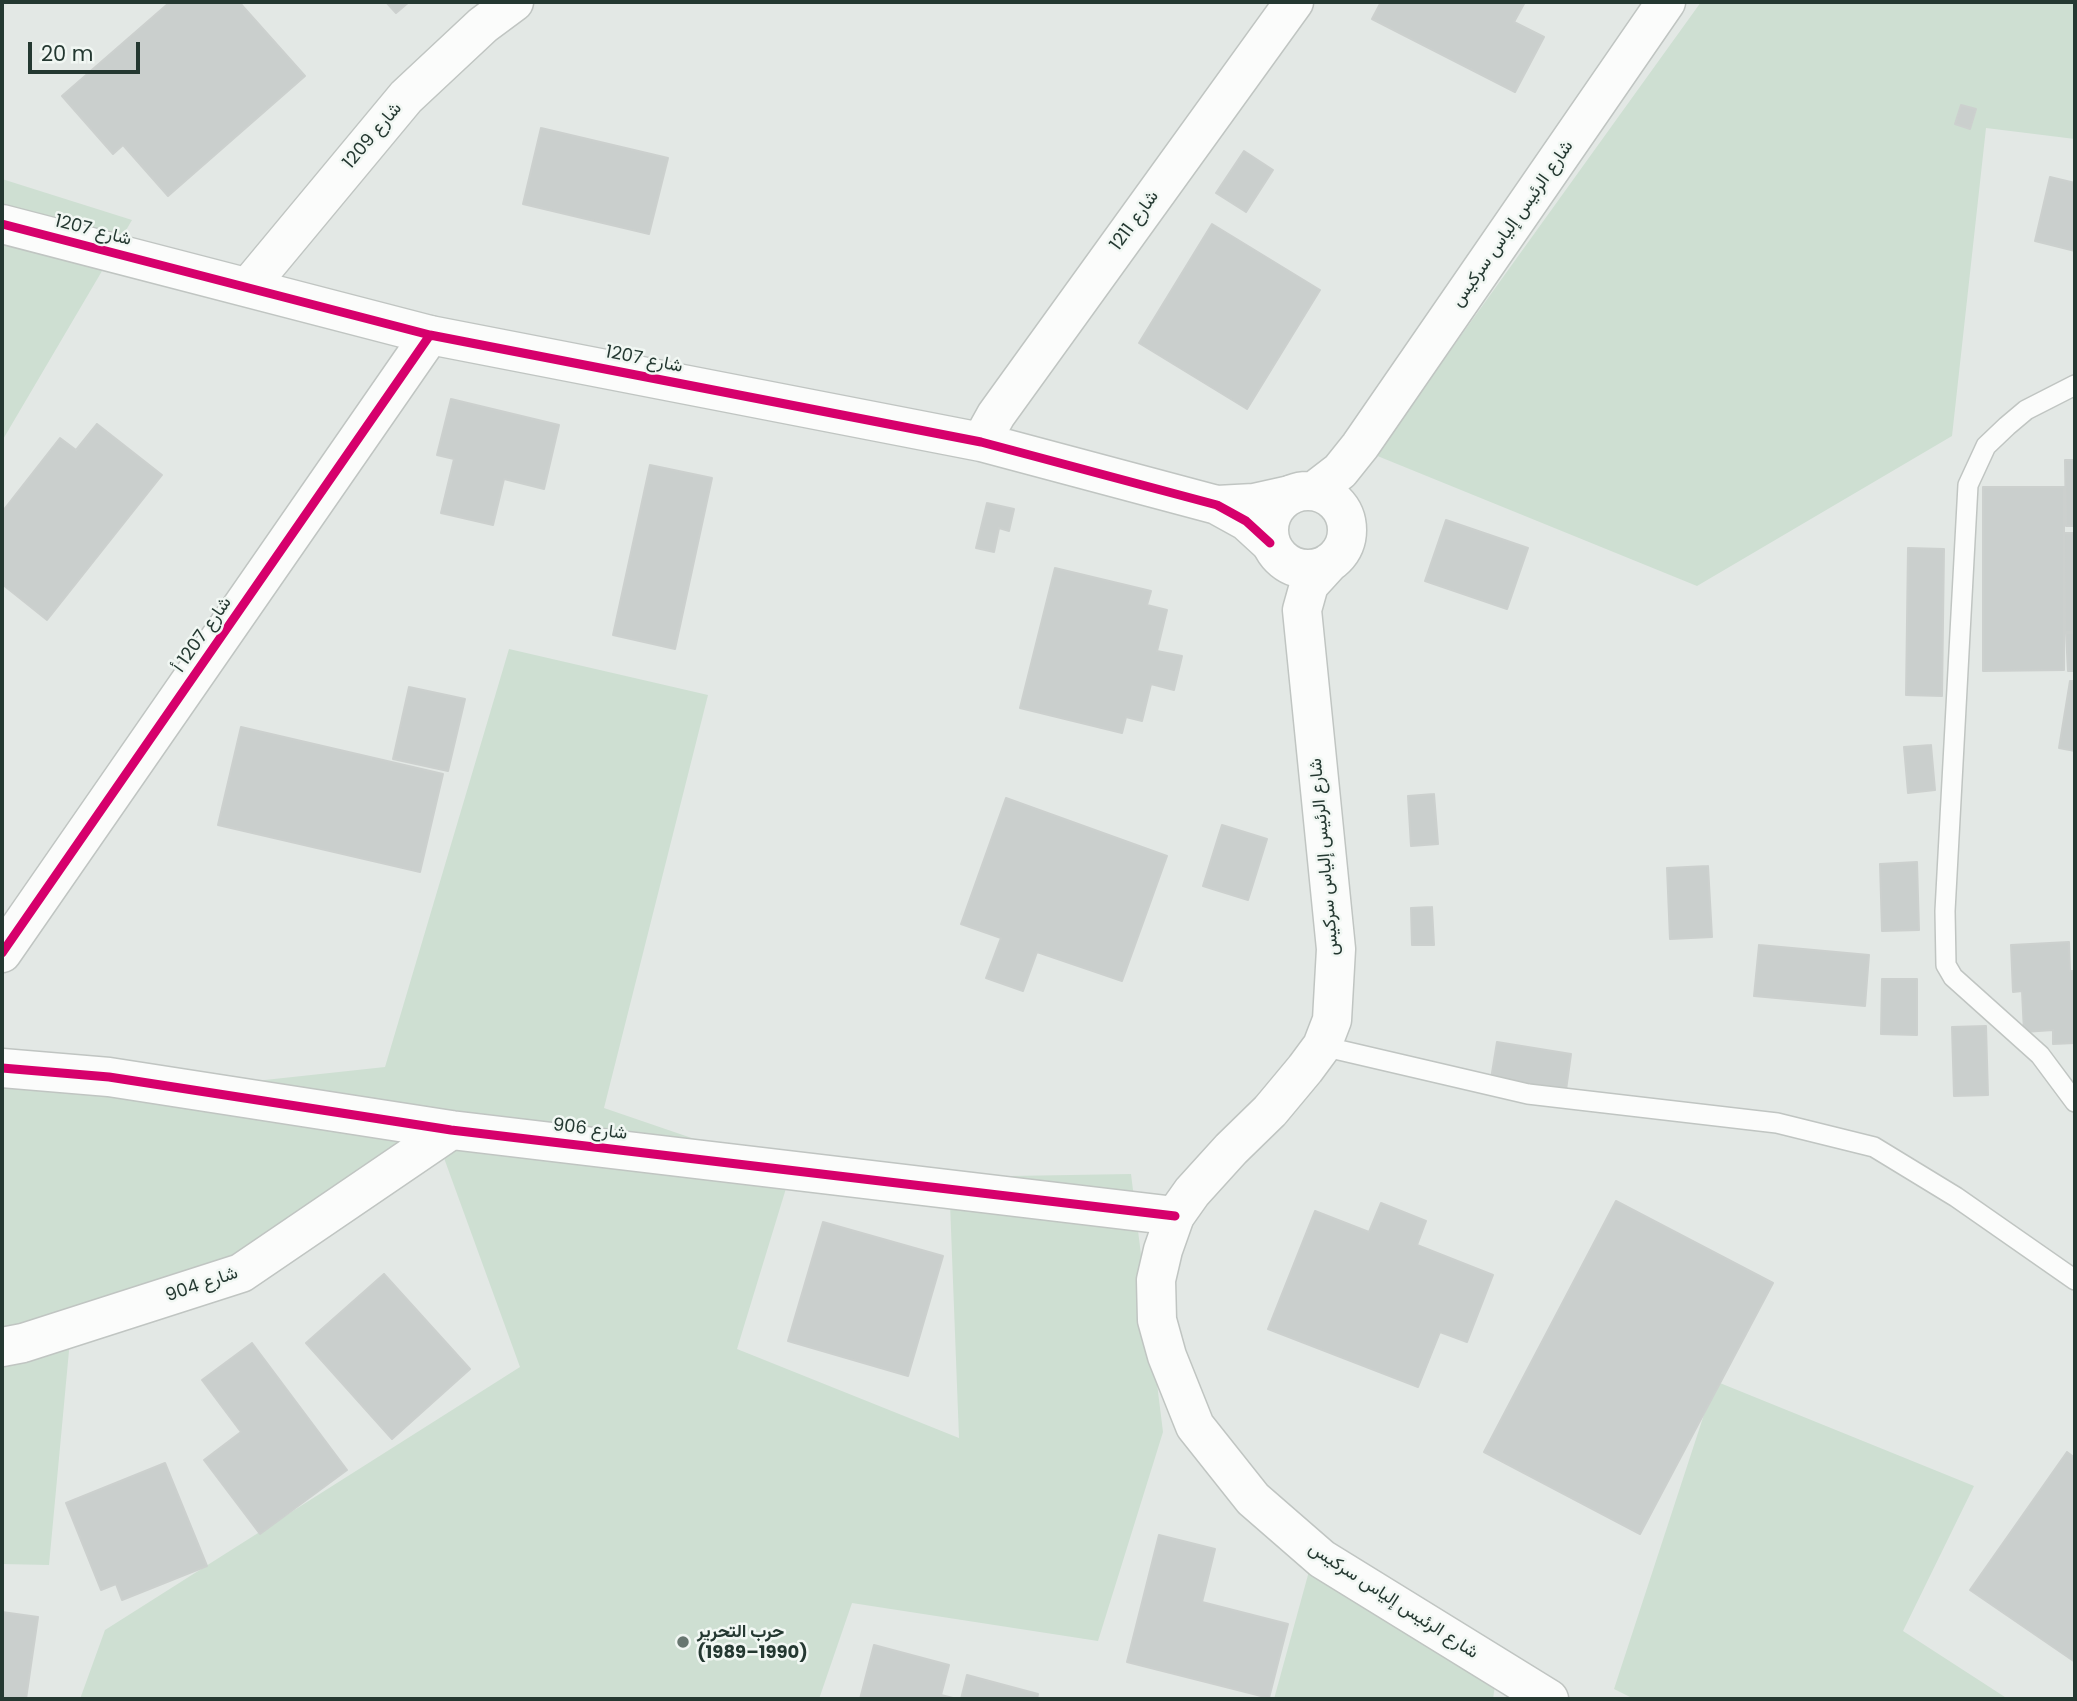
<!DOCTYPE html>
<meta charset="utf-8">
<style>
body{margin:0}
#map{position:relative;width:2077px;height:1701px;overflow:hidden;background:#e3e8e5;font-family:Poppins,sans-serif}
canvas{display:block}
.frame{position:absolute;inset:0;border:4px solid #243831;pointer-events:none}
.scale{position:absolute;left:28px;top:42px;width:112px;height:32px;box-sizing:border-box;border:4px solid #243831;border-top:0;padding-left:9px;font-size:21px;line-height:24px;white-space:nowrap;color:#243831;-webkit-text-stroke:5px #f1f7f3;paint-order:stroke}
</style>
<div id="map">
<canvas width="2077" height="1701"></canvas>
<div class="frame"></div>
<div class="scale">20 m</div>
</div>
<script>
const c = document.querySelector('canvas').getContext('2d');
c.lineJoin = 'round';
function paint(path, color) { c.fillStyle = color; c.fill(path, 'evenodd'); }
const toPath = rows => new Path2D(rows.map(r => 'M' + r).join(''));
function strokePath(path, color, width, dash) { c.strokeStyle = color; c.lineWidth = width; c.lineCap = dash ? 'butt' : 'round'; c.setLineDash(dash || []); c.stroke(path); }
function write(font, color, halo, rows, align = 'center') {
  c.font = font + ' Poppins,Vazirmatn,sans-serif'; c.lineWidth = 5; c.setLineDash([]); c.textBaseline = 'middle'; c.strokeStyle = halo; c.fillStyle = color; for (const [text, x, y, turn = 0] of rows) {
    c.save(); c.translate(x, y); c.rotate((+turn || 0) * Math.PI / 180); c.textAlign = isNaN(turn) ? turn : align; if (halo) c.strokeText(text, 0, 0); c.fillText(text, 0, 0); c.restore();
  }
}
paint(toPath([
 [1701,2,2075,2,2075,139,1986,128,1952,436,1697,586,1375,455],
 [2,179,132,220,2,441],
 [509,649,708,695,604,1108,791,1172,737,1349,959,1438,949,1177,1131,1174,1163,1432,1098,1641,852,1603,819,1699,80,1699,105,1630,520,1367,444,1158,70,1340,49,1565,2,1564,2,1073,237,1083,385,1067],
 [1715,1381,1974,1486,1903,1631,2008,1699,1634,1699,1614,1689],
 [1314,1553,1499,1658,1493,1699,1274,1699]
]), '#cedfd2');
const building = toPath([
 [170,2,239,2,305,76,168,196,123,145,113,154,62,96,170,2],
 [386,2,409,2,396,13,386,2],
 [1381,2,1525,2,1514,22,1544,37,1515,92,1372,19,1381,2],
 [1961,105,1976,109,1970,129,1955,124,1961,105],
 [541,128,668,158,649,234,523,204,541,128],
 [1244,151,1273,170,1246,212,1216,193,1244,151],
 [2050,177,2075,183,2075,251,2035,241,2050,177],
 [1212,224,1320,290,1247,409,1139,343,1212,224],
 [451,399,559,425,544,489,504,479,493,525,441,513,454,459,437,455,451,399],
 [97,424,162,475,47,620,2,584,2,512,60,438,76,450,97,424],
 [2065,460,2075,460,2075,526,2066,526,2065,460],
 [650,465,712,478,675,649,613,635,650,465],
 [1983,487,2064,487,2064,670,1983,671,1983,487],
 [987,503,1014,509,1009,531,999,528,994,552,976,548,987,503],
 [1446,520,1528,548,1507,609,1425,581,1446,520],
 [2064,533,2075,533,2075,631,2065,632,2064,533],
 [1908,548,1944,549,1942,696,1906,695,1908,548],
 [1055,568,1151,591,1147,605,1167,610,1157,651,1182,656,1174,690,1151,684,1142,721,1126,717,1122,733,1020,708,1055,568],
 [2066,633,2075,633,2075,671,2068,671,2066,633],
 [2070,681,2075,681,2075,751,2059,748,2070,681],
 [409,687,465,699,448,771,393,759,409,687],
 [241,727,443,774,420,872,218,825,241,727],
 [1931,745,1935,790,1908,793,1904,747,1931,745],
 [1434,794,1438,844,1411,846,1408,796,1434,794],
 [1006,798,1167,856,1122,981,1037,952,1023,991,986,978,1001,938,961,924,1006,798],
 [1222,825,1267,839,1248,900,1203,886,1222,825],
 [1917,862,1919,930,1882,931,1880,864,1917,862],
 [1708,866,1712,937,1670,939,1667,868,1708,866],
 [1432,907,1434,945,1412,945,1411,908,1432,907],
 [2069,942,2070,971,2075,971,2075,1043,2053,1044,2053,1030,2024,1032,2022,991,2013,992,2011,945,2069,942],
 [1759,945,1869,955,1865,1006,1754,996,1759,945],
 [1882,979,1917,979,1917,1035,1881,1034,1882,979],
 [1986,1026,1988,1095,1954,1096,1952,1027,1986,1026],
 [1497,1042,1571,1054,1566,1090,1491,1079,1497,1042],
 [1616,1201,1773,1283,1640,1534,1484,1452,1616,1201],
 [1381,1203,1426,1221,1417,1245,1493,1275,1467,1342,1440,1332,1418,1387,1268,1329,1315,1211,1369,1232,1381,1203],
 [823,1222,943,1256,908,1376,788,1341,823,1222],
 [384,1274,470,1369,392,1439,306,1343,384,1274],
 [252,1343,347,1470,260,1534,204,1460,241,1432,202,1380,252,1343],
 [2067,1452,2075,1458,2075,1662,1970,1590,2067,1452],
 [165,1463,207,1566,122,1600,116,1584,101,1590,66,1503,165,1463],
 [1159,1535,1215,1549,1202,1602,1288,1624,1269,1698,1127,1662,1159,1535],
 [2,1612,38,1617,26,1699,2,1699,2,1612],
 [874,1645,949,1665,941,1695,957,1699,860,1699,874,1645],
 [967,1675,1038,1694,1037,1699,961,1699,967,1675]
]);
paint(building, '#cacfcd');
strokePath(building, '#ccd0ce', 2);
const service = toPath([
 [2075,385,2026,410,2007,426,1986,446,1968,485,1945,911,1946,965,1953,977,2040,1055,2075,1102],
 [1322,1046,1528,1094,1777,1123,1874,1147,1956,1197,2075,1280]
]);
const minor = toPath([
 [249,286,406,97,483,25,514,2],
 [2,953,430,335],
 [2,1068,109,1077,451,1130,1175,1216],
 [2,1347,23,1343,241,1273,451,1130]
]);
const tertiary = toPath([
 [2,224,430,335,981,442,1217,505,1246,521,1270,543],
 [981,442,996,415,1294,2],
 [1217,505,1254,503,1290,495]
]);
const secondary = toPath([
 '1269 530a39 39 0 1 1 78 0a39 39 0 1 1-78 0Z',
 [1314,491,1340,471,1360,446,1666,2],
 [1330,562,1309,585,1302,610,1336,949,1332,1020,1322,1046,1305,1069,1270,1111,1231,1149,1192,1192,1175,1216,1163,1250,1156,1280,1157,1320,1167,1356,1195,1426,1253,1499,1322,1559,1549,1699]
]);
strokePath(service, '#c0c5c2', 22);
strokePath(minor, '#c0c5c2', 41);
strokePath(tertiary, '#c0c5c2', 41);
strokePath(secondary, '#c0c5c2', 41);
strokePath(service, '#fbfcfb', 19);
strokePath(minor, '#fbfcfb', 38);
strokePath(tertiary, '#fbfcfb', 38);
strokePath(secondary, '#fbfcfb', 38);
strokePath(toPath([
 [2,224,430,335,981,442,1217,505,1246,521,1270,543],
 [2,953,430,335],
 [2,1068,109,1077,451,1130,1175,1216]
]), '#d6006c', 9);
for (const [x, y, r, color] of [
 [683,1642,7,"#677670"]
]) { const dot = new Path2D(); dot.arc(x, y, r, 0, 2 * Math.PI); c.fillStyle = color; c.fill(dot); strokePath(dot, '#f1f7f3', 2.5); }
write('18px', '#243831', '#f1f7f3', [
 ["شارع 1209",373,136,-50],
 ["شارع 1211",1135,221,-54],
 ["شارع الرئيس إلياس سركيس",1513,224,-55],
 ["شارع 1207",93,231,14],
 ["شارع 1207",644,360,11],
 ["شارع 1207 أ",203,635,-55],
 ["شارع الرئيس إلياس سركيس",1325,857,-95],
 ["شارع 906",590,1130,7],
 ["شارع 904",202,1285,-19],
 ["شارع الرئيس إلياس سركيس",1393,1601,33]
]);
write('bold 18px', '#243831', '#f1f7f3', [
 ["حرب التحرير",697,1632],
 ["(1989–1990)",697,1653]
], 'left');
</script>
